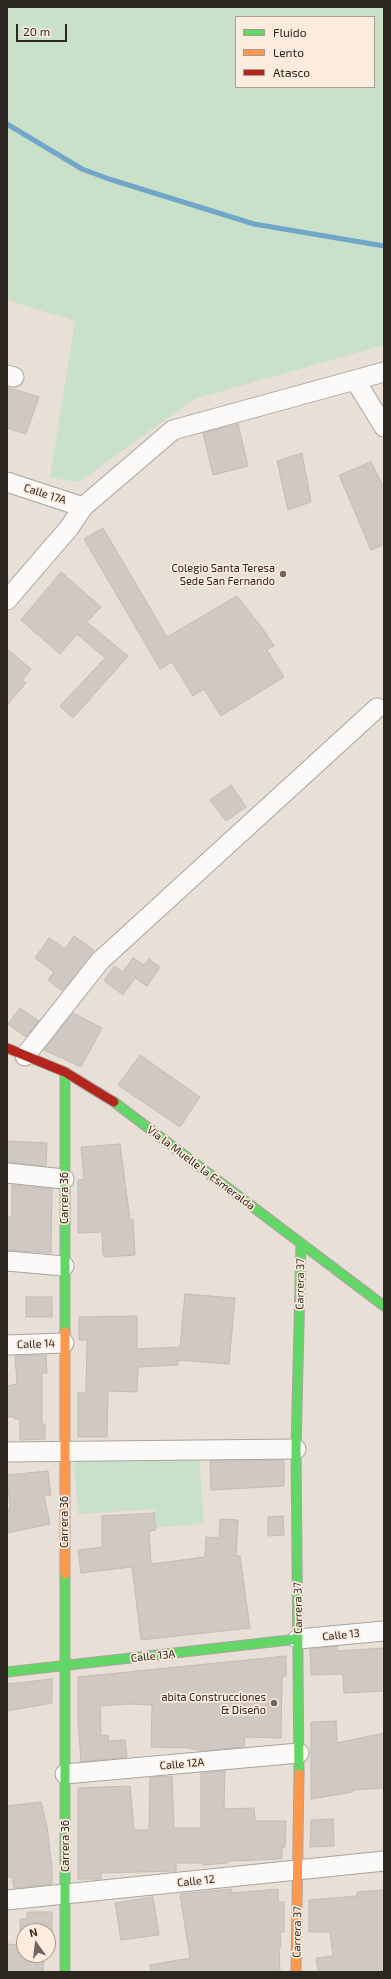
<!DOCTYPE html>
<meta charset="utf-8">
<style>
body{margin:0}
#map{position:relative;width:391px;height:1979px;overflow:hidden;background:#e8dfd7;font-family:"Exo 2",sans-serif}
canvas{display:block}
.frame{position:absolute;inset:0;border:8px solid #2d2721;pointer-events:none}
.legend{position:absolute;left:235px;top:16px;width:140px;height:72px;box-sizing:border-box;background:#fdebdd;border:1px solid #aa9d92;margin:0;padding:5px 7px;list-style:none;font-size:12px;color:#2d2721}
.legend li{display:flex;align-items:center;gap:8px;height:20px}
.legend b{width:20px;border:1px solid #aa9d92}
.north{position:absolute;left:16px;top:1923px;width:40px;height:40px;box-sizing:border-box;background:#fdebdd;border:1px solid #aa9d92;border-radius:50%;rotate:346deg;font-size:11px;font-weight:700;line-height:16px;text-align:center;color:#2d2721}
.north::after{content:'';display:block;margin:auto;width:14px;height:18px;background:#6e6761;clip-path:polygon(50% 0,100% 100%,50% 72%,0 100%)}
.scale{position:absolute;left:16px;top:24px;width:51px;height:18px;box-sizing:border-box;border:2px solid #2d2721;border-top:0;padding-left:5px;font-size:12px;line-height:14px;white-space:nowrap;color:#2d2721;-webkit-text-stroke:3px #fdebdd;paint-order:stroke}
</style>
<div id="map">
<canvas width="391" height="1979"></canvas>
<div class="frame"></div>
<ul class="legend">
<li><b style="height:5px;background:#63d668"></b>Fluido</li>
<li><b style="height:5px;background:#ff974d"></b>Lento</li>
<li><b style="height:5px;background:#b3261e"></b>Atasco</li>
</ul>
<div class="north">N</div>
<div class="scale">20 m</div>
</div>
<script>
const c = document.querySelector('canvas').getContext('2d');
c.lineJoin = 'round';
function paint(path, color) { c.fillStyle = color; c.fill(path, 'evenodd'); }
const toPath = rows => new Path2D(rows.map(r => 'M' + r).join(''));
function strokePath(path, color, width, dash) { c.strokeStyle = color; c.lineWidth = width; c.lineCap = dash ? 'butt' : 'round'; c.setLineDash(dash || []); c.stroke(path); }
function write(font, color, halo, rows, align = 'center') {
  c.font = font + ' "Exo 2",sans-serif'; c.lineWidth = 3.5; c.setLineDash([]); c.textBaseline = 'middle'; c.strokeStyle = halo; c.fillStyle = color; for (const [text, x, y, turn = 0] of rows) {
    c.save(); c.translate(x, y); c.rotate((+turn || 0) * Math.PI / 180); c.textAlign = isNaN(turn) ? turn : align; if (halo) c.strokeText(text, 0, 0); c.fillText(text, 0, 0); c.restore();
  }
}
paint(toPath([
 [7,7,384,7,384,345,194,399,79,482,50,478,75,321,7,300],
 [236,17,374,17,374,87,236,87],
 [199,1453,204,1524,156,1527,155,1509,78,1514,74,1461]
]), '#c9e0c9');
strokePath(toPath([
 [7,124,82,169,109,179,254,224,384,246]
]), '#72a6c9', 5);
const building = toPath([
 [7,387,39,397,26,434,7,428,7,387],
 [238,424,248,466,213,475,203,433,238,424],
 [302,453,311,502,288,510,277,461,302,453],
 [371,462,384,488,384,545,371,550,339,475,371,462],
 [103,528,167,637,237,596,263,629,274,646,267,650,284,677,221,716,204,689,193,696,172,662,160,669,84,539,103,528],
 [61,572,101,607,87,622,128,656,73,718,60,706,105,658,77,634,60,654,21,620,61,572],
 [7,649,31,669,22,680,26,683,7,705,7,649],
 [231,785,246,807,226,821,210,800,231,785],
 [74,936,94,950,62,991,48,980,54,972,35,958,49,938,65,949,74,936],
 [133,958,144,965,149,959,160,967,147,986,135,978,123,995,104,981,114,966,123,972,133,958],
 [20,1008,39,1021,26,1037,8,1024,20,1008],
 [73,1013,102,1028,81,1067,44,1050,73,1013],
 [140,1055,200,1097,180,1127,118,1085,140,1055],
 [7,1141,47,1143,46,1166,7,1162,7,1141],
 [120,1144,130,1220,133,1220,135,1255,105,1257,105,1255,103,1255,102,1232,78,1233,78,1180,84,1179,81,1147,120,1144],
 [12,1185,52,1189,51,1253,7,1250,7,1217,12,1217,12,1185],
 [185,1294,235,1298,229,1364,178,1360,178,1365,138,1367,137,1392,108,1391,107,1437,78,1437,78,1393,86,1393,87,1340,79,1340,79,1317,137,1316,137,1349,180,1347,185,1294],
 [26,1297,52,1297,52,1317,26,1317,26,1297],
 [46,1355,47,1373,42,1373,42,1424,45,1424,45,1439,20,1440,20,1419,15,1419,15,1417,7,1417,7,1386,17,1384,15,1356,46,1355],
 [284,1460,284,1486,211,1490,210,1461,284,1460],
 [48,1471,51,1495,44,1496,50,1524,7,1533,7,1509,10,1508,7,1475,48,1471],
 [154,1513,156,1530,149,1531,151,1564,205,1557,206,1537,219,1538,220,1519,238,1520,236,1556,240,1556,250,1628,141,1640,132,1567,81,1573,78,1550,102,1547,102,1516,154,1513],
 [283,1516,284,1535,268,1536,268,1517,283,1516],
 [337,1646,337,1651,384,1648,384,1691,344,1693,343,1674,311,1675,310,1649,337,1646],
 [286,1656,286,1676,283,1676,282,1681,281,1738,245,1737,244,1747,202,1751,188,1748,151,1747,152,1705,129,1704,100,1706,101,1736,108,1735,109,1741,125,1740,127,1757,81,1762,78,1720,78,1677,286,1656],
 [52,1679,52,1703,7,1711,7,1684,52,1679],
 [336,1721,337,1743,384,1733,384,1788,352,1790,353,1792,311,1799,311,1722,336,1721],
 [225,1771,224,1809,254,1808,255,1821,286,1821,285,1847,282,1847,282,1859,228,1861,228,1863,203,1865,203,1863,176,1863,176,1871,101,1873,101,1879,78,1879,78,1788,130,1786,134,1830,149,1830,150,1777,172,1776,174,1828,201,1828,201,1773,225,1771],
 [41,1802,47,1826,52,1869,52,1884,14,1888,12,1877,7,1877,7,1806,41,1802],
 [333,1819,334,1846,310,1847,311,1820,333,1819],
 [231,1889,232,1893,278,1889,278,1902,284,1902,284,1932,280,1932,281,1947,279,1947,280,1972,151,1972,150,1965,190,1958,180,1894,231,1889],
 [384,1890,384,1972,318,1972,316,1958,333,1956,330,1932,309,1932,309,1900,357,1896,357,1892,384,1890],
 [153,1897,159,1935,121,1940,115,1903,153,1897],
 [27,1912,52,1912,52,1937,48,1937,48,1931,24,1931,24,1955,44,1955,43,1972,7,1972,7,1944,20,1945,20,1919,27,1919,27,1912]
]);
paint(building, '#d0c9c3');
strokePath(building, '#c3bbb5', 1);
const street = toPath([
 [7,375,14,377],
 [355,380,384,427],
 [7,482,83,507],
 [7,600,69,528,83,507,173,430,384,372],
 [25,1056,100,961,377,708],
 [7,1173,64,1179],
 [7,1261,64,1266],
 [7,1345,64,1343],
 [7,1452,296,1449],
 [298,1639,384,1631],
 [65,1774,299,1753],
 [7,1900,384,1861]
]);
const fast = toPath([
 [65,1072,65,1332],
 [114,1102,384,1306],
 [65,1574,65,1972],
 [7,1672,298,1639],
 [299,1774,296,1449,301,1244]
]);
const slow = toPath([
 [65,1332,65,1574],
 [296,1972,299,1774]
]);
const jam = toPath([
 [7,1048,65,1072,114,1102]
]);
strokePath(street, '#aaa49d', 21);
strokePath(fast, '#aaa49d', 11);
strokePath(slow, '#aaa49d', 11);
strokePath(jam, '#aaa49d', 11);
strokePath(street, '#fcfaf9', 19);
strokePath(fast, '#63d668', 9);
strokePath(slow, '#ff974d', 9);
strokePath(jam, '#b3261e', 9);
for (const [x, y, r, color] of [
 [283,574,4,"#6e6761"],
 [274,1703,4,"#6e6761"]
]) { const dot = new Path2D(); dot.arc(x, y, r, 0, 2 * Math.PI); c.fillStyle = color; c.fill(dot); strokePath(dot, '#fdebdd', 1.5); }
write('11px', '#2d2721', '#fdebdd', [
 ["Calle 17A",45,494,18],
 ["Vía la Muelle la Esmeralda",201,1168,37],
 ["Carrera 36",64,1198,-90],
 ["Carrera 37",300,1284,-89],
 ["Calle 14",36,1344,-2],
 ["Carrera 36",64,1522,-90],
 ["Carrera 37",298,1608,-91],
 ["Calle 13",341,1635,-6],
 ["Calle 13A",153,1656,-6],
 ["Calle 12A",182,1764,-5],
 ["Carrera 36",65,1846,-90],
 ["Calle 12",196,1881,-6],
 ["Carrera 37",297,1932,-89]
]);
write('11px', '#2d2721', '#fdebdd', [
 ["Colegio Santa Teresa",275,568],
 ["Sede San Fernando",275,581],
 ["abita Construcciones",266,1697],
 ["& Diseño",266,1710]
], 'right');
</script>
